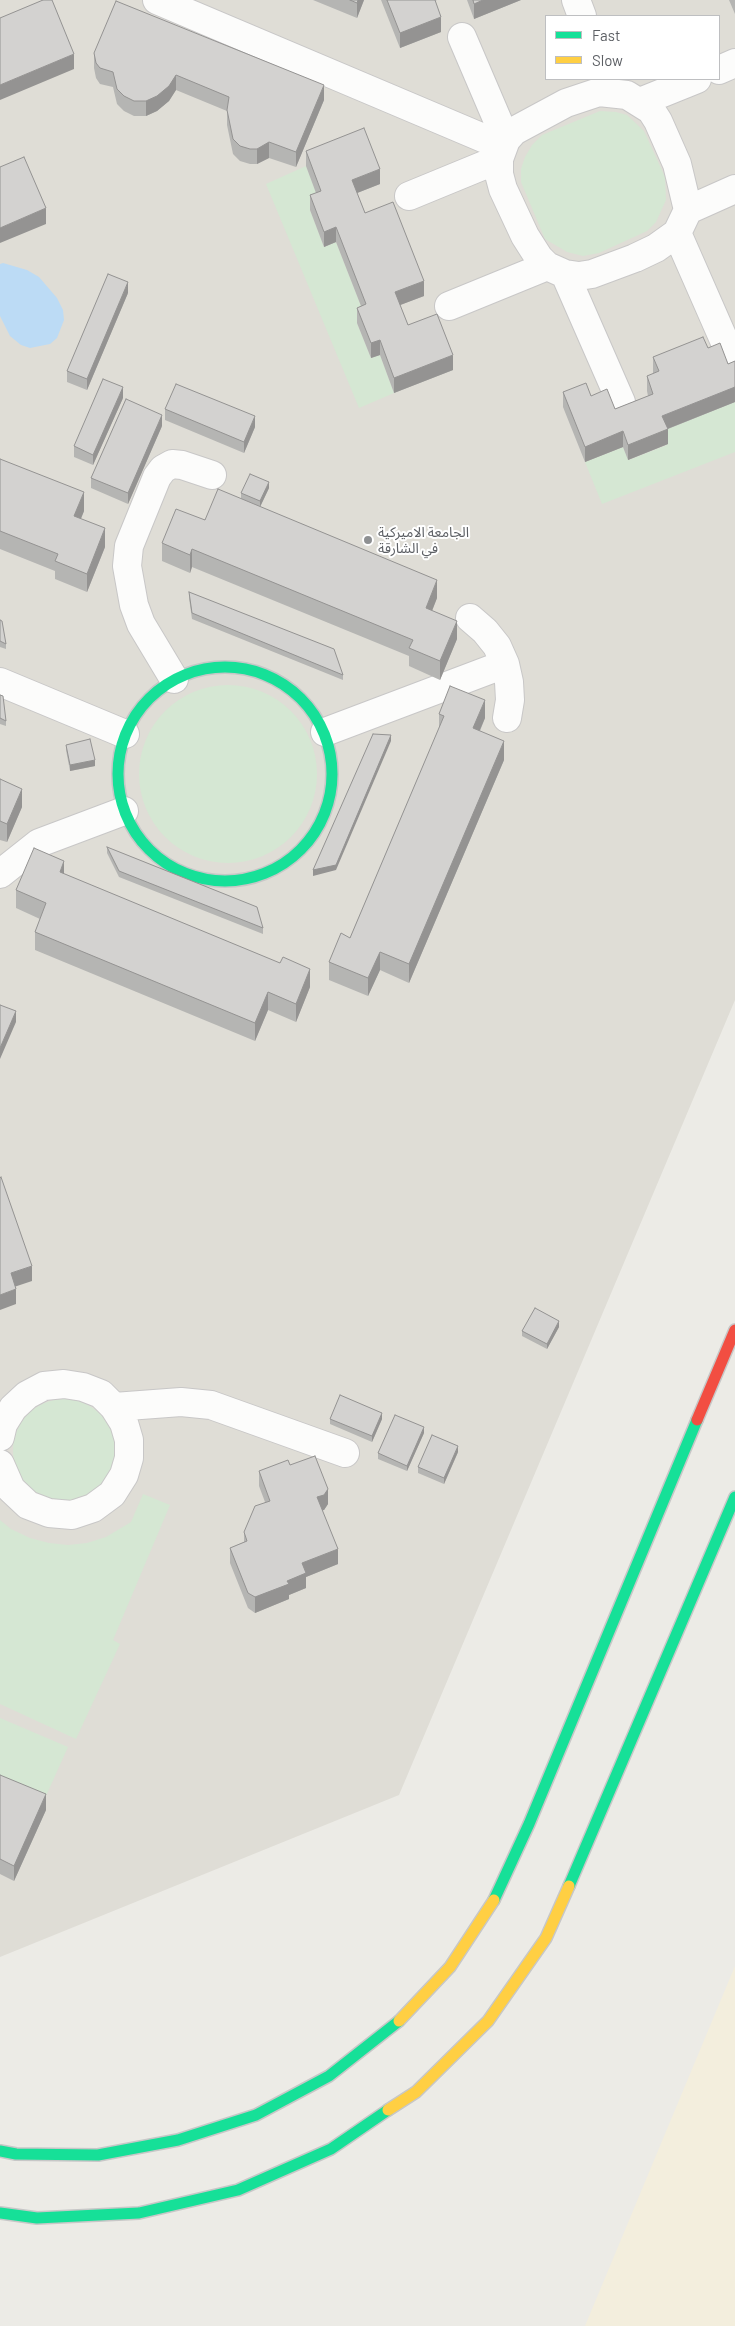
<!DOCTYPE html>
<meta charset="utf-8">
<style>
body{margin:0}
#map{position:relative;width:735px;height:2326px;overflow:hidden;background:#ecebe6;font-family:Barlow,sans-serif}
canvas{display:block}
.legend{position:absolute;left:545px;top:15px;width:175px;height:65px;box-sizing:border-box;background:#fff;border:1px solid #bebfc1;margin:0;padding:6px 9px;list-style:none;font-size:15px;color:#5c5f64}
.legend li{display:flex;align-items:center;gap:10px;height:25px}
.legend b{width:25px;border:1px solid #bebfc1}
</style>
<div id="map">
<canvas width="735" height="2326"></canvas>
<ul class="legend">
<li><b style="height:6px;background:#16e098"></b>Fast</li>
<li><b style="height:6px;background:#ffcf43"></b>Slow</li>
</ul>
</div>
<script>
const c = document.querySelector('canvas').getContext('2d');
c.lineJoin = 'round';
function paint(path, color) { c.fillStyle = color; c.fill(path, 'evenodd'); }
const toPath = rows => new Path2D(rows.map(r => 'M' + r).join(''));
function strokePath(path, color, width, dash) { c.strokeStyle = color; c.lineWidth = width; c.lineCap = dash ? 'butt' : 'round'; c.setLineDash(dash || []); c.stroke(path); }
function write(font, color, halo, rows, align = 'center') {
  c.font = font + ' Barlow,"Noto Sans Arabic",sans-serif'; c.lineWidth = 4; c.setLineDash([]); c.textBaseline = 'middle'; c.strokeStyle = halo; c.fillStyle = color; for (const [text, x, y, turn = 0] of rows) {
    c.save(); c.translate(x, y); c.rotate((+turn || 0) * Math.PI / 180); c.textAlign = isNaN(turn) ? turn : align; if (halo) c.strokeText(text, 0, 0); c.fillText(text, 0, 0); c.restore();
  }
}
paint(toPath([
 [0,0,735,0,735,1000,399,1795,0,1957],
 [546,16,719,16,719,79,546,79]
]), '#dfddd6');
paint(toPath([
 [600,111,616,112,627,115,644,131,665,177,666,200,656,222,647,231,599,253,583,256,567,252,545,239,521,182,521,169,525,157,532,145,542,135],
 [306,166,321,206,310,210,324,247,336,242,366,319,357,323,371,358,380,355,394,393,359,408,266,184],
 [735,402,735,452,602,504,585,462,623,447,629,460,667,445,662,431],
 '139 774a89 89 0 1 1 178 0a89 89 0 1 1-178 0Z',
 '13 1450a51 51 0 1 1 102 0a51 51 0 1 1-102 0Z',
 [143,1494,170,1505,113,1640,120,1644,76,1739,0,1704,0,1520,11,1529,30,1538,49,1543,68,1545,87,1543,106,1537,131,1522],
 [0,1718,68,1747,41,1807,0,1790]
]), '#d5e7d3');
paint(toPath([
 [735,1966,735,2326,585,2326]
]), '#f3eedd');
paint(toPath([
 [3,263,27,270,39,277,57,298,63,310,64,320,57,338,50,344,30,348,21,345,10,336,0,316,0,264]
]), '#bcdbf5');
const street = toPath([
 [157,0,502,146],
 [576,0,582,16],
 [462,37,506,140],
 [719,70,735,63],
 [599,92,627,95,651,110,658,121,677,164,688,210,677,233,656,248,635,258,592,274,579,276,565,274,547,266,539,258,525,236,503,189,499,174,499,159,506,140,514,131,566,103,599,92],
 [640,102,697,79],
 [409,196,499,159],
 [688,210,735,189],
 [677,233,731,356],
 [565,274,621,402],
 [449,306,547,266],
 [470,618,485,631,497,646,505,664,509,682,510,700,507,718],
 [174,679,141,624,134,605,127,566,129,546,157,477,163,469,172,464,182,465,212,475],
 [0,682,125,734],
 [325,732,505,664],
 [0,874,39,843,124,811],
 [114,1407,181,1402,211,1405,345,1453],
 [0,1437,3,1424,13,1408,27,1395,44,1386,64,1384,83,1387,101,1394,114,1407,124,1423,129,1440,129,1458,124,1475,112,1494,93,1508,72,1515,49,1513,28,1505,11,1489,0,1464]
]);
const fast = toPath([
 '118 774a107 107 0 1 1 214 0a107 107 0 1 1-214 0Z',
 [569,1886,735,1497],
 [494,1900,529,1824,697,1420],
 [0,2151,16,2154,98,2155,178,2140,256,2115,329,2076,399,2021],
 [0,2213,37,2218,139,2213,238,2190,331,2149,388,2110]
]);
const slow = toPath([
 [399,2021,450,1967,494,1900],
 [388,2110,416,2092,488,2021,546,1938,569,1886]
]);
const jam = toPath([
 [697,1420,735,1330]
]);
strokePath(street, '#c8c7c7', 30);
strokePath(fast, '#c7c7c7', 14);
strokePath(slow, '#c7c7c7', 14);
strokePath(jam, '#c7c7c7', 14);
strokePath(street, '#fcfcfb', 28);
strokePath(fast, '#16e098', 11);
strokePath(slow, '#ffcf43', 11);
strokePath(jam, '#f24e42', 11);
paint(toPath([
 [313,0,364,0,357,18],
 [381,0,437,0,435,1,441,32,400,48],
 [467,0,521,0,474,19],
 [729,0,735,0,735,14],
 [94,53,324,100,296,167,269,158,257,164,250,164,240,161,233,154,227,125,227,111,176,90,169,101,157,111,146,116,134,116,124,111,117,104,113,87,100,84,96,78,94,68],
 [306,151,380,184,357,193,365,213,424,296,400,305,408,325,453,370,394,393,380,355,371,358,357,323,357,308,361,306,336,242,324,247,310,210,310,195,316,193,306,166],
 [128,293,87,390,67,382,67,371],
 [708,348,728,364,735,361,735,402,668,429,668,444,628,460,623,447,585,462,563,407,563,392,591,396,615,409,648,396,647,391,647,376,653,374,653,357],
 [123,398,93,465,74,457,74,446],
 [165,409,255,427,244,453,165,420],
 [162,426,128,504,91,488,91,478],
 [0,459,84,511,81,519,105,547,87,592,55,579,55,571,0,549],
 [269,488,260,507,437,598,432,611,457,639,440,680,409,666,409,656,192,567,190,573,162,561,162,543,241,499,241,493],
 [189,592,343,675,343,680,192,619,189,598],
 [0,620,6,644,6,649,0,647],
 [0,695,6,721,6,726,0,724],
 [439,714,485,718,480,731,504,760,409,983,380,970,368,996,329,980,329,962,350,938,439,730],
 [66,745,95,766,70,771,66,750],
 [0,779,22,807,7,842,0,840],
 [107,847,263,928,263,934,119,877,107,853],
 [64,874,310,987,296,1022,268,1010,255,1041,35,950,35,932,40,919,16,908,16,890],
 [559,1327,547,1349,522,1336,522,1331],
 [330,1419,382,1419,372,1442,330,1424],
 [424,1433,407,1471,378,1459,378,1453],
 [458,1452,444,1484,418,1473,418,1467],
 [290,1465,328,1504,324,1510,322,1510,338,1564,306,1577,306,1588,289,1595,289,1599,255,1613,248,1608,230,1563,230,1548,244,1542,244,1532,265,1502,259,1486,259,1471],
 [0,1775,46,1810,14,1881,0,1874]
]), '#b5b5b3');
paint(toPath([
 [358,0,364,0,357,18,357,3],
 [483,0,521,0,474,19,474,4],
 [441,17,441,32,400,48,400,33],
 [74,54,74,69,0,100,0,85],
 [176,75,176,90,169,101,157,111,146,116,146,101],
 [324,85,324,100,296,167,296,152],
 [269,142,269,158,257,164,257,149],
 [380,169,380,184,352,195,352,180],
 [46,208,46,224,0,243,0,228],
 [336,227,336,242,324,247,324,232],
 [424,281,424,296,395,307,395,292],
 [128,282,128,293,87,390,87,379],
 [380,340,380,355,371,358,371,343],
 [453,355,453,370,394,393,394,378],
 [123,387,123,398,93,465,93,455],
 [735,387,735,402,662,431,662,416],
 [162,415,162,426,128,504,128,493],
 [255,416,255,427,244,453,244,442],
 [668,429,668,444,628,460,628,445],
 [623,431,623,447,585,462,585,447],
 [269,482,269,488,260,507,260,501],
 [84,492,84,511,74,535,74,516],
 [105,528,105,547,87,592,87,574],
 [192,549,192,567,190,573,190,555],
 [437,580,437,598,426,626,426,608],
 [457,621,457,639,440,680,440,661],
 [485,700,485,718,473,746,473,728],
 [391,735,391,741,336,870,313,876,313,870],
 [504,741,504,760,409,983,409,964],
 [95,760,95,766,70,771,70,765],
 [22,789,22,807,7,842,7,824],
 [64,861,64,880,60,872],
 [380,952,380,970,368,996,368,978],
 [310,969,310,987,296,1022,296,1004],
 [268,992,268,1010,255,1041,255,1023],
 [16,1011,16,1022,0,1059,0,1048],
 [32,1266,32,1281,11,1288,11,1273],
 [16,1289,16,1304,0,1310,0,1295],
 [559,1321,559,1327,547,1349,547,1344],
 [382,1413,382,1419,372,1442,372,1436],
 [424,1427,424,1433,407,1471,407,1466],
 [458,1446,458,1452,444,1484,444,1478],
 [328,1489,328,1504,324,1510,317,1512,317,1497],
 [338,1549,338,1564,306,1577,306,1588,289,1595,289,1599,255,1613,255,1597,287,1581,302,1563],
 [46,1794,46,1810,14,1881,14,1866]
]), '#949392');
const building = toPath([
 [43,0,52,0,74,54,0,85,0,18,43,0],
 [350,0,358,0,357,3,350,0],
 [387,0,435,0,441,17,400,33,387,0],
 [473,0,483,0,474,4,473,0],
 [116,1,324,85,296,152,269,142,257,149,250,149,240,146,233,139,227,110,229,97,176,75,169,86,157,96,146,101,134,101,124,96,117,89,113,72,100,68,96,63,94,53,116,1],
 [364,128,380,169,352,180,365,213,393,202,424,281,395,292,408,325,437,314,453,355,394,378,380,340,371,343,357,308,366,304,336,227,324,232,310,195,321,191,306,151,364,128],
 [24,157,46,208,0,228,0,167,24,157],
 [108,274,128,282,87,379,67,371,108,274],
 [703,337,708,348,720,343,728,364,735,361,735,387,662,416,668,429,628,445,623,431,585,447,563,392,586,383,591,396,607,389,615,409,653,394,647,376,659,371,653,357,703,337],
 [103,379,123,387,93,455,74,446,103,379],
 [176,384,255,416,244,442,165,409,176,384],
 [126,399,162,415,128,493,91,478,126,399],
 [0,459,84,492,74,516,105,528,87,574,55,561,58,554,0,531,0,459],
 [250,474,269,482,260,501,241,493,250,474],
 [218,489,437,580,426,608,457,621,440,661,409,648,413,640,192,549,190,555,162,543,176,509,205,520,218,489],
 [189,592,334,649,343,675,192,613,189,592],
 [0,620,2,621,6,644,0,641,0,620],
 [450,686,485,700,473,728,504,741,409,964,380,952,368,978,329,962,341,933,350,938,444,716,439,714,450,686],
 [0,695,3,696,6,721,0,718,0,695],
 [373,734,391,735,336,865,313,870,373,734],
 [90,739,95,760,70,765,66,745,90,739],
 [0,779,22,789,7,824,0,821,0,779],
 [107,847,257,907,263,928,119,871,107,847],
 [34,848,64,861,60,872,280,963,283,957,310,969,296,1004,268,992,255,1023,35,932,46,903,16,890,34,848],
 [0,1005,16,1011,0,1048,0,1005],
 [1,1177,32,1266,11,1273,16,1289,0,1295,0,1178,1,1177],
 [535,1308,559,1321,547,1344,522,1331,535,1308],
 [340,1395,382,1413,372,1436,330,1419,340,1395],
 [395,1415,424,1427,407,1466,378,1453,395,1415],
 [432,1435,458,1446,444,1478,418,1467,432,1435],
 [315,1456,328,1489,324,1495,317,1497,338,1549,302,1563,306,1573,287,1581,289,1584,255,1597,248,1593,230,1548,247,1541,244,1532,255,1506,270,1501,259,1471,288,1460,290,1465,315,1456],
 [0,1775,46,1794,14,1866,0,1859,0,1775]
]);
paint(building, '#d3d2d0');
strokePath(building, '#949392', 1);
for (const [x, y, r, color] of [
 [368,540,5,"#8e9092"]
]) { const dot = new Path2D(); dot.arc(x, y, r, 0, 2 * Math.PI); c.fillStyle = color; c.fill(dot); strokePath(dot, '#fff', 2); }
write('14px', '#5c5f64', '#fff', [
 ["الجامعة الاميركية",378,532],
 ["في الشارقة",378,548]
], 'left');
</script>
